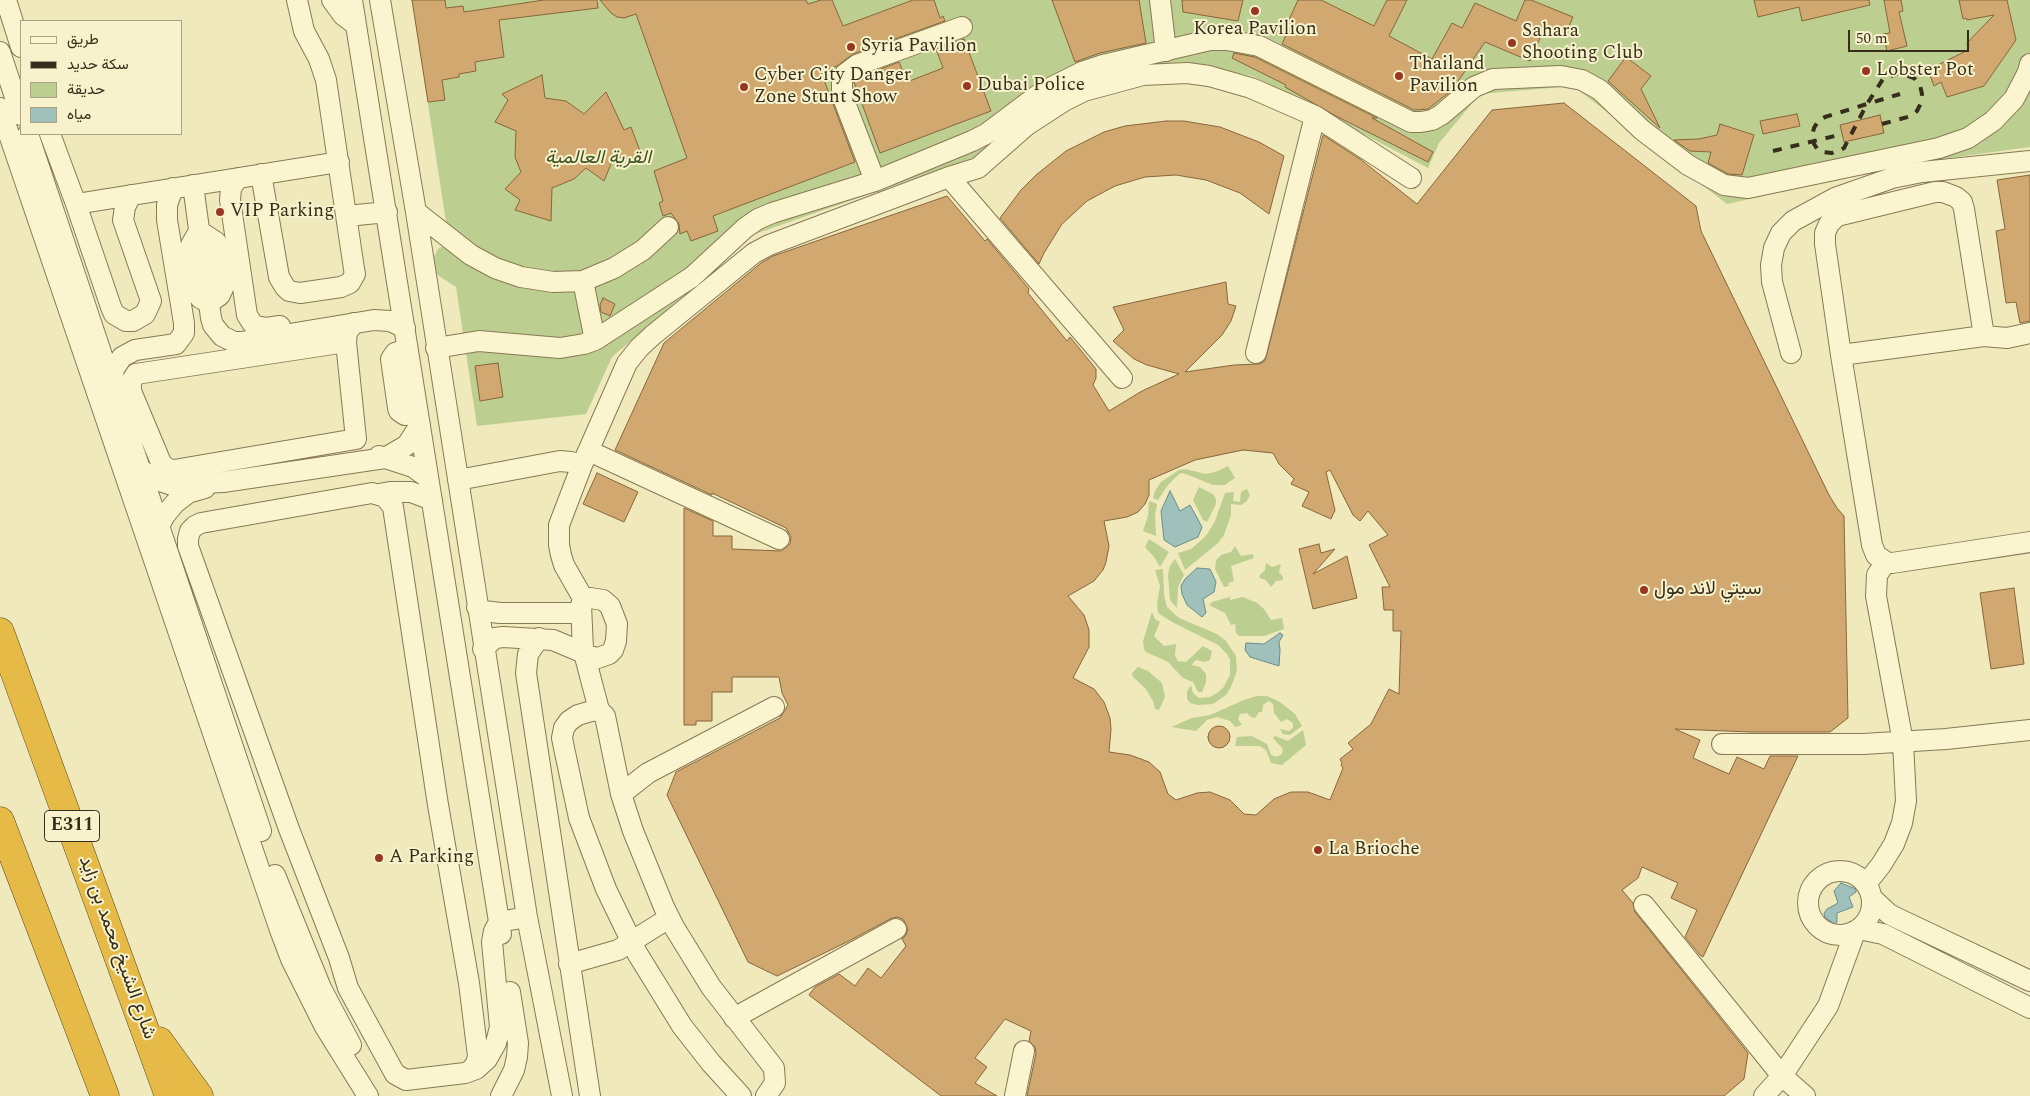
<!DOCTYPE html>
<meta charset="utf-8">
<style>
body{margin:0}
#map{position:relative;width:2030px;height:1096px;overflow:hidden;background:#f0e9bc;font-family:Spectral,Vazirmatn,serif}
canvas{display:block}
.legend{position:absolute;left:20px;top:20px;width:162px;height:115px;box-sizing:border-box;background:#f7f2cc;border:1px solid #aaa385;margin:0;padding:6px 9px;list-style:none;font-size:15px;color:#362d1b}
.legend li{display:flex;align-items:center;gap:10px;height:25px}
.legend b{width:25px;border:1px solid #aaa385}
.scale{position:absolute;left:1848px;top:30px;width:121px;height:22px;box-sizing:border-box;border:2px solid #362d1b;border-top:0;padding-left:6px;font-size:15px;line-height:18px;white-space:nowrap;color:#362d1b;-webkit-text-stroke:4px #f7f2cc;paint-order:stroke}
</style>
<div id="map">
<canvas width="2030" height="1096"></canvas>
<ul class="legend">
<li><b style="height:6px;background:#faf5cf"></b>طريق</li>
<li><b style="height:6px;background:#362d1b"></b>سكة حديد</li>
<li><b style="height:14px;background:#bcce90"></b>حديقة</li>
<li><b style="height:14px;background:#a0c0bc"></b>مياه</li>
</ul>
<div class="scale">50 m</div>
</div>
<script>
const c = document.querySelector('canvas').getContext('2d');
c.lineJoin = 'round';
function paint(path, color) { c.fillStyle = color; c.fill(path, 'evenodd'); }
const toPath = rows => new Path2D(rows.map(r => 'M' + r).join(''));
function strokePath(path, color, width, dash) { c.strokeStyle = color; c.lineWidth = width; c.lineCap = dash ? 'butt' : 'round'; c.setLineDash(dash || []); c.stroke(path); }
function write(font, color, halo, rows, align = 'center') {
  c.font = font + ' Spectral,Vazirmatn,serif'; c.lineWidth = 4; c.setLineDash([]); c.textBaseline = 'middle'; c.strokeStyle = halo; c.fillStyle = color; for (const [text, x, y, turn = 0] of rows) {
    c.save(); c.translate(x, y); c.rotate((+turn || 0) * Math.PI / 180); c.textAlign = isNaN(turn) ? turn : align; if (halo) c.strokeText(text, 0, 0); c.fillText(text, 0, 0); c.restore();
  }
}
paint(toPath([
 [412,0,2030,0,2030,147,1905,164,1727,204,1573,86,1480,94,1439,143,1428,168,1253,76,1183,62,1128,66,1075,84,981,155,755,234,612,357,586,414,477,426,456,287,439,276,435,271,433,259,438,249,441,247,450,248],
 [1228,466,1235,478,1225,485,1213,485,1183,473,1179,474,1168,485,1158,500,1153,498,1155,491,1161,482,1179,470,1185,469,1206,474,1218,471],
 [1199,487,1213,494,1216,499,1216,504,1207,522,1203,520,1193,500],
 [1247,489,1250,495,1247,501,1241,505,1231,504,1231,515,1224,535,1218,543,1185,570,1178,553,1191,549,1206,536,1215,521,1225,493,1234,492,1233,501,1240,502,1241,492],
 [1149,501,1157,504,1155,515,1156,536,1143,531,1148,516],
 [1149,539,1169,552,1160,567,1154,557,1145,547],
 [1235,546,1241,556,1253,554,1254,558,1231,566,1234,581,1228,583,1229,586,1224,587,1215,569,1216,560,1221,555,1231,552],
 [1175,559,1184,575,1178,587,1177,608,1170,600,1168,574,1170,566],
 [1266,563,1272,567,1281,564,1279,572,1283,577,1283,580,1276,581,1271,587,1266,580,1260,578,1259,576,1265,570],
 [1163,569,1164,595,1167,607,1179,618,1217,634,1226,641,1236,656,1237,671,1231,687,1226,695,1213,704,1198,705,1190,703,1187,699,1187,691,1191,685,1193,693,1199,698,1210,697,1217,693,1223,688,1230,675,1230,660,1227,654,1218,645,1172,622,1158,613,1157,604,1160,586,1155,570],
 [1230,597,1230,600,1243,597,1257,603,1264,609,1271,620,1282,618,1284,629,1264,636,1239,636,1236,633,1235,624,1231,625,1225,613,1209,605,1212,602],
 [1152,612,1155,619,1160,622,1154,636,1164,646,1176,644,1175,655,1178,661,1186,662,1203,646,1212,651,1210,660,1205,662,1196,660,1191,665,1200,667,1206,674,1206,682,1202,692,1198,692,1193,682,1183,678,1168,662,1146,652,1144,649,1143,641],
 [1138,667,1148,671,1162,683,1165,697,1159,710,1155,709,1153,701,1146,689,1133,677,1132,673],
 [1257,696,1267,696,1280,702,1295,714,1302,726,1290,735,1283,734,1280,729,1289,731,1293,728,1293,723,1287,719,1281,722,1274,713,1273,704,1269,701,1263,705,1262,712,1259,712,1255,718,1251,717,1247,713,1240,714,1238,719,1242,725,1235,727,1230,721,1217,717,1207,720,1196,731,1171,727,1192,718,1210,715,1244,700],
 [1303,730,1306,745,1282,765,1271,763,1266,750,1260,746,1235,746,1237,737,1252,736,1267,744,1271,755,1277,757,1282,754,1283,749,1273,738,1275,736,1288,741]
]), '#bcce90');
const water = toPath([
 [1170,491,1180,511,1190,505,1202,527,1198,537,1175,547,1164,540,1161,511,1170,491],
 [1197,568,1210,569,1216,582,1214,592,1203,599,1206,613,1202,617,1187,605,1182,594,1181,586,1185,579,1197,568],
 [1280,633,1283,635,1279,642,1280,650,1279,666,1250,657,1245,650,1246,643,1264,644,1280,633],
 [1841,883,1856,889,1856,892,1849,897,1853,907,1837,913,1837,922,1835,924,1825,918,1824,913,1827,909,1838,903,1834,891,1841,883]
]);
paint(water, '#a0c0bc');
strokePath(water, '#688e8b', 1);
const building = toPath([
 [412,0,445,0,446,8,463,6,464,12,544,0,597,0,598,8,499,20,504,57,475,62,476,71,459,74,459,77,442,80,445,100,428,102,412,0],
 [600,0,806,0,808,4,821,0,832,0,843,26,913,0,934,0,940,18,943,16,945,21,853,54,837,66,821,72,855,162,713,216,718,231,691,241,687,231,680,234,679,224,671,213,663,216,659,203,663,201,654,171,687,158,636,14,624,18,617,17,611,13,600,0],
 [1052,0,1139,0,1146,43,1100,53,1075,62,1052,0],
 [1182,0,1243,0,1238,21,1183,12,1182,0],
 [1298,0,1321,0,1374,26,1387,0,1407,0,1389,36,1432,59,1452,23,1462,28,1475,3,1516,21,1525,0,1531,0,1573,17,1565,35,1545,27,1530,61,1485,42,1452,90,1428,109,1414,110,1282,44,1290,26,1287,24,1298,0],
 [1754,0,1869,0,1870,5,1802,21,1799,7,1758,17,1754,0],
 [1884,0,1901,0,1903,11,1899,12,1907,46,1887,51,1883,34,1890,33,1884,0],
 [1959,0,2007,0,2016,40,1984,86,1947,97,1941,82,1934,86,1928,70,1968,50,1967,43,1994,15,1967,20,1966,18,1963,19,1959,0],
 [964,39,991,111,880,153,854,82,863,76,899,62,907,82,943,68,936,49,964,39],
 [1234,53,1255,57,1377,118,1372,118,1433,152,1428,162,1336,116,1285,87,1286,85,1232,58,1234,53],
 [1626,57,1651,76,1641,89,1660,128,1608,81,1626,57],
 [542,75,545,98,566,101,584,114,606,92,624,130,631,127,643,159,614,157,604,181,586,168,574,179,552,188,551,221,515,210,520,200,505,189,521,172,515,157,516,131,495,122,508,100,502,94,542,75],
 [1564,103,1696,206,1701,231,1829,495,1837,508,1844,516,1848,718,1830,732,1751,732,1675,729,1700,740,1693,758,1729,774,1737,757,1764,769,1770,756,1798,756,1703,957,1700,955,1685,937,1697,910,1671,898,1678,883,1642,867,1638,878,1622,890,1633,903,1635,912,1748,1053,1744,1079,1724,1096,1027,1096,1036,1053,1035,1047,1029,1041,1031,1031,1005,1019,975,1058,987,1067,975,1083,997,1096,941,1096,809,995,815,987,839,974,855,986,868,968,881,978,906,946,902,939,906,935,908,929,903,919,897,917,890,919,849,941,777,976,748,962,667,795,676,772,780,718,788,705,782,693,779,677,732,677,732,692,712,692,712,721,696,721,696,725,684,725,684,508,713,521,713,536,732,536,732,549,781,551,790,544,791,537,786,528,712,493,712,495,615,450,664,343,761,263,773,256,947,196,985,241,987,239,1029,289,1028,293,1067,341,1070,337,1096,369,1096,378,1093,385,1109,411,1142,391,1179,374,1147,365,1134,359,1113,341,1124,330,1113,307,1226,282,1228,304,1236,306,1231,321,1222,335,1185,372,1234,365,1259,364,1265,361,1323,135,1360,159,1417,204,1492,110,1564,103],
 [1243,450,1273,453,1279,464,1294,479,1291,484,1309,492,1302,506,1331,519,1335,510,1326,472,1330,470,1353,515,1360,521,1368,511,1388,535,1369,545,1390,587,1382,587,1384,610,1393,610,1393,631,1401,631,1399,694,1389,689,1371,724,1348,743,1353,749,1340,759,1342,763,1341,765,1343,768,1330,800,1308,792,1291,792,1274,799,1256,815,1244,814,1230,800,1210,792,1197,793,1176,800,1168,794,1160,772,1149,762,1130,755,1109,752,1111,729,1110,718,1104,702,1094,689,1073,678,1089,647,1089,630,1084,615,1068,596,1094,581,1103,570,1106,562,1109,546,1104,521,1127,517,1138,512,1145,504,1149,495,1149,480,1195,460,1243,450],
 [1797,114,1800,126,1763,134,1760,121,1797,114],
 [1880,115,1884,133,1844,142,1840,125,1880,115],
 [1166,121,1184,121,1220,127,1259,142,1284,156,1269,214,1240,193,1206,180,1176,175,1145,177,1115,186,1087,201,1062,224,1044,253,1039,264,1000,218,1021,190,1036,175,1066,151,1104,132,1125,126,1166,121],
 [1720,124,1754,135,1742,175,1728,174,1708,163,1711,152,1690,151,1674,140,1699,139,1717,135,1720,124],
 [2030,175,2030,321,2020,323,2016,302,2006,303,1996,231,2005,229,1997,180,2030,175],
 [603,298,615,304,610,316,601,312,600,305,603,298],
 [498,363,503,397,480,401,475,366,498,363],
 [597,473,638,492,624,522,583,504,597,473],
 [1319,544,1321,553,1335,549,1313,574,1347,556,1357,598,1313,609,1299,549,1319,544],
 [2014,588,2024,664,1991,669,1980,593,2014,588],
 '1208 737a11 11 0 1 1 22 0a11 11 0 1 1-22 0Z'
]);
paint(building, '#d0a870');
strokePath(building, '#88663a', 1);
const minor = toPath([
 [6,0,21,47],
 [332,0,343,15,356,25],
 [352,0,501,934],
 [380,0,416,212,527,917,562,1096],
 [1160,0,1166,51],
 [0,52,21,115],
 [0,108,280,930,291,959,325,1027,368,1096],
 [28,134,261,831],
 [50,134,76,204,111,307,114,314,126,321,133,321,145,314,151,301,123,220,125,207,131,195],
 [261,174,279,277,285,287,289,291,300,293,341,287,350,283,355,274,354,269,326,80,319,59,304,31,297,0],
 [949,177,1122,378],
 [238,178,231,188,230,200,247,315,252,323,256,326,266,328,280,326],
 [875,181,842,95,842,80,845,74,857,65,962,27],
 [193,185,211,318,213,325,222,336,234,342,241,342,374,320,390,321,405,328],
 [76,204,339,162],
 [416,212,471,255,495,268,521,277,553,282,583,281,614,268,643,250,668,227],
 [347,216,387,212],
 [199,231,216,242,220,253,224,286,220,295,209,303,200,298,195,289,190,254,191,245,199,231],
 [583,281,595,340],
 [1984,336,1964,209,1962,202,1956,197,1943,192,1935,192,1837,216,1829,224,1825,233,1825,244,1841,355,1872,545,1876,555,1886,562,1892,563,2030,542],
 [346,342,136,374,131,382,131,391,162,465,169,469,174,470,356,439,346,342,347,332,354,323],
 [436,348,479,341,560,348,584,344,595,340,692,277,745,228,758,219,772,213,875,181,972,141,986,134,1042,92,1082,72,1103,65,1210,40,1227,40,1259,46,1411,122,1421,122,1432,120,1441,115,1474,87,1493,79,1561,76,1582,80,1600,90,1642,130,1688,165,1724,185,1748,188,1939,148,1968,138,1993,121,2014,99,2028,72,2030,64],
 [407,349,395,353,391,359,398,408,399,411,405,415,418,414],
 [1256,353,1315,116],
 [1791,353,1772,282,1771,265,1774,248,1781,233,1793,221,1835,198,1892,178,1922,172,2030,161],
 [1841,355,1984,336,2007,338,2030,333],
 [112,384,114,369,122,357,135,350,176,344,184,333,184,323,167,220,167,205,173,188],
 [589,451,779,539],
 [379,456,413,467,428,478],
 [139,468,154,479,172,485,181,484,223,482,385,458,407,445,420,425],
 [458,480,560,461,571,462,582,465],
 [379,494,390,492,411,492,432,500],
 [159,526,165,515,175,503,188,493,205,488],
 [590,598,603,600,610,606,617,624,616,641,613,650,609,654,598,658,589,656,584,653,583,649,581,605,584,600,590,598],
 [584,600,564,565,561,555,559,545,559,525,582,465,627,363,639,348,653,335,754,253,769,245,949,177,978,168,1027,125,1064,101,1084,91,1143,75,1187,73,1209,76,1251,88,1315,116,1411,178],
 [477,607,484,611,500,613,581,613],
 [539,638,528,654,526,673,590,1096],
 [483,649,495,638,503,637,553,640,584,653,599,710],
 [1722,744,1863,744,1946,739,2030,730],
 [621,794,648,773,774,707],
 '1808 903a32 32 0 1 1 64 0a32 32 0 1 1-64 0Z',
 [275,875,321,988,351,1045],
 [1866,884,1881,865,1894,844,1902,823,1906,801,1903,742,1876,596,1877,575,1886,562],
 [1872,898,1889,914,1899,919,2030,981],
 [1644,905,1782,1076,1805,1096],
 [1859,929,1883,934,2030,1008],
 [569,964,618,950,669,918],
 [734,1018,896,929],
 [470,1071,476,1064,478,1056,469,983,438,805,393,507,385,497,372,493,201,523,195,526,190,531,188,539,188,546,289,829,339,958,348,988,395,1074,406,1080,465,1073,476,1069,487,1059,496,1043,500,1027,492,942,494,931,499,922,527,917],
 [501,1096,514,1070,517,1057,518,1043,510,992],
 [741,1096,711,1063,682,1026,637,953,606,889,579,818,564,748,562,738,564,728,569,721,578,715,595,710,602,713,605,716,621,794,633,831,664,907,674,927,711,987,774,1068,775,1083,766,1096],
 [1015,1096,1024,1051],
 [1764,1096,1782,1076,1828,1006,1855,932]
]);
const highway = toPath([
 [0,632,169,1096],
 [0,821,105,1096],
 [159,1041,199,1096]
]);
strokePath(minor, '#887955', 22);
strokePath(highway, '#55452a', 29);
strokePath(minor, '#faf5cf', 20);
strokePath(highway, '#e5ba47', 28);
strokePath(toPath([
 [1882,124,1911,116,1917,111,1921,103,1922,94,1920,85,1914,78,1899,73,1883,79,1867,104,1844,148,1840,150,1832,153,1823,152,1818,150,1814,144,1812,136,1814,128,1818,121,1825,117,1867,104,1900,94],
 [1773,151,1843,134]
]), '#362d1b', 4, [9, 9]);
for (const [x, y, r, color] of [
 [1255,11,5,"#993622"],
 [1512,43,5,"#993622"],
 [851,47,5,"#993622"],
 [1866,71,5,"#993622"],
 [1399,76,5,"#993622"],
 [967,86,5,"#993622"],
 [744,87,5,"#993622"],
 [220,212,5,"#993622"],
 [1644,590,5,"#993622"],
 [1318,850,5,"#993622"],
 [379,858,5,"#993622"]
]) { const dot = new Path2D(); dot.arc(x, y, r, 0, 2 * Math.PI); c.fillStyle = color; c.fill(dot); strokePath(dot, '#f7f2cc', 2); }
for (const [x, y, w] of [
 [72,826,55]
]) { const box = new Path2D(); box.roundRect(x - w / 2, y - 15.5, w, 31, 4); c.fillStyle = '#f7f2cc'; c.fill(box); strokePath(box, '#362d1b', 1); }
write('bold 18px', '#362d1b', null, [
 ["E311",72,826]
]);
write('19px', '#362d1b', '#f7f2cc', [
 ["Korea Pavilion",1255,30,"center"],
 ["Sahara",1522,32],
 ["Shooting Club",1522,54],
 ["Syria Pavilion",861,47],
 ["Thailand",1409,65],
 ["Pavilion",1409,87],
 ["Lobster Pot",1876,71],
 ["Cyber City Danger",754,76],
 ["Zone Stunt Show",754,98],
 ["Dubai Police",977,86],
 ["VIP Parking",230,212],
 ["سيتي لاند مول",1654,590],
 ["La Brioche",1328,850],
 ["A Parking",389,858]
], 'left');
write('italic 19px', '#3e5320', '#f7f2cc', [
 ["القرية العالمية",598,159]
]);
write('19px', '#362d1b', '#f7f2cc', [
 ["شارع الشيخ محمد بن زايد",116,948,70]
]);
</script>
